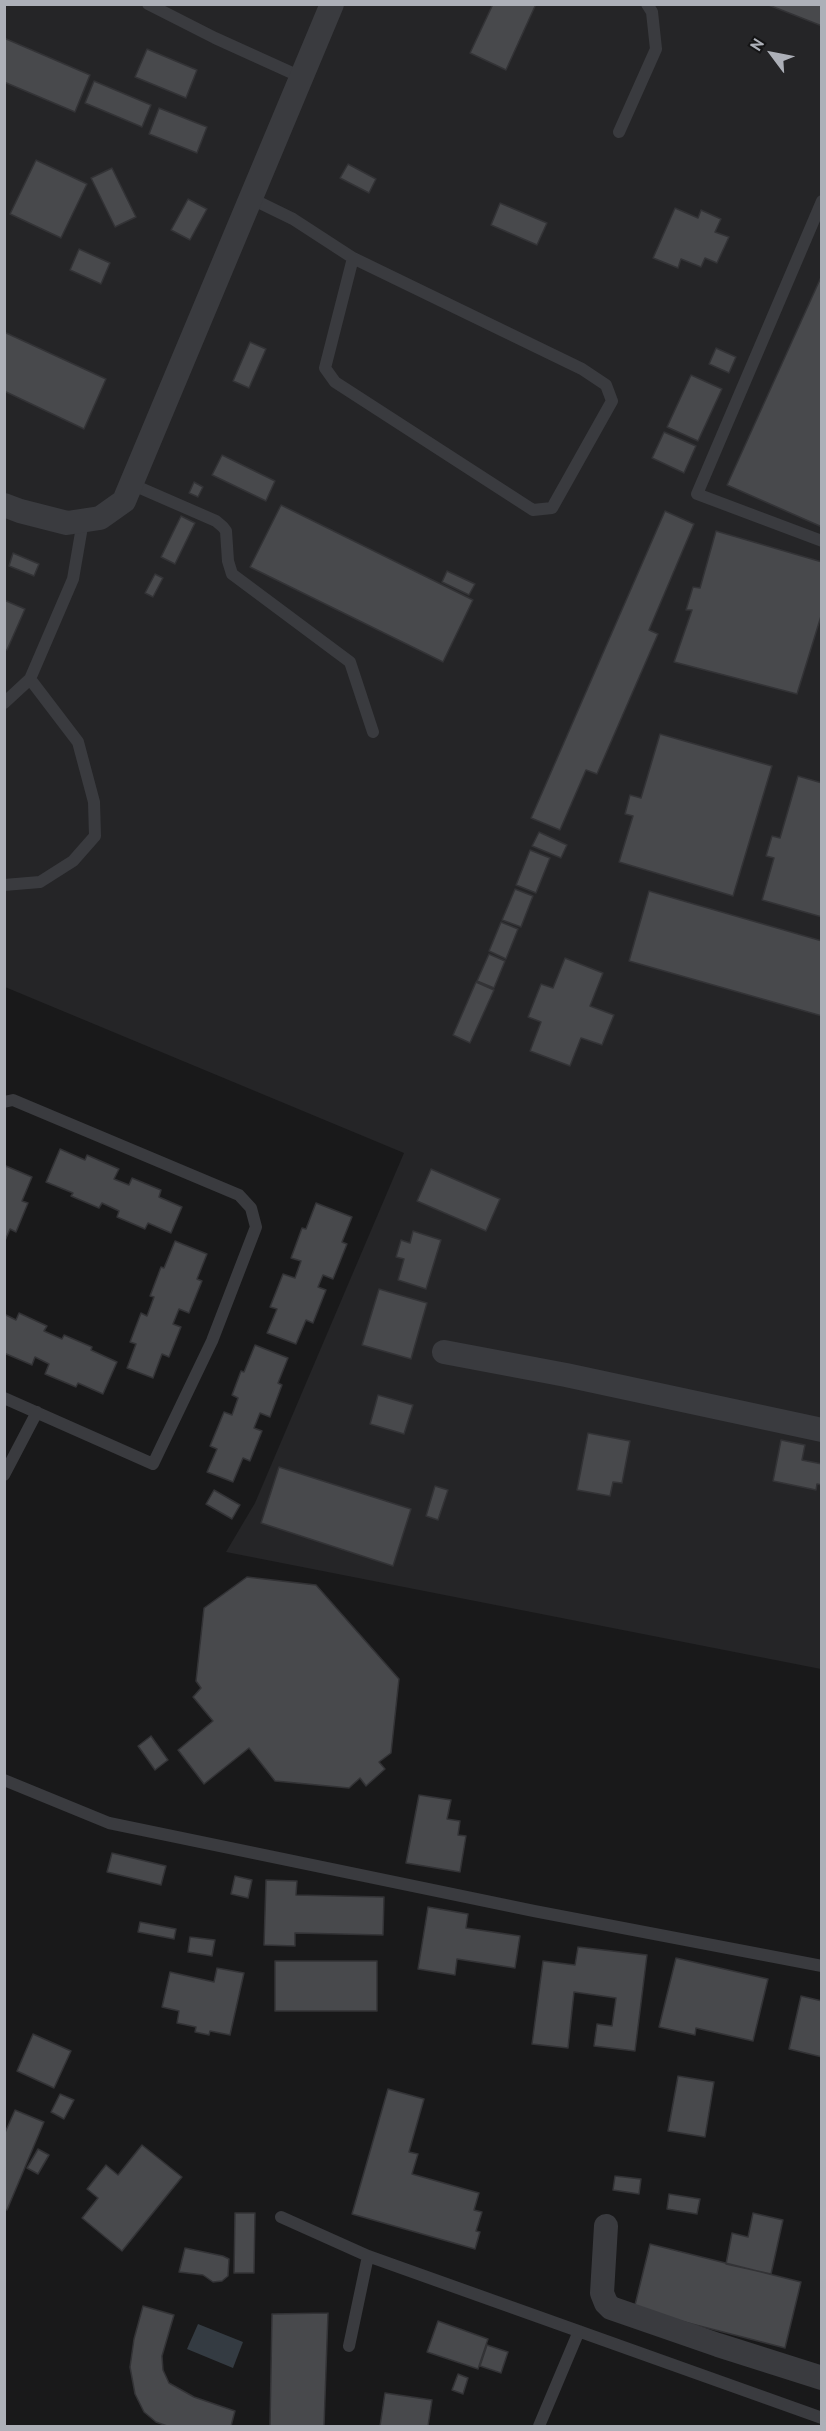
<!DOCTYPE html>
<style>
body{margin:0}
#map{position:relative;width:826px;height:2431px;overflow:hidden;background:#19191a;font-family:"PT Sans",sans-serif}
canvas{display:block}
.frame{position:absolute;inset:0;border:6px solid #adb0b8;pointer-events:none}
.north{position:absolute;left:742px;top:24px;width:60px;height:60px;-webkit-text-stroke:4px #141415;paint-order:stroke;rotate:302deg;font-size:16px;font-weight:700;line-height:24px;text-align:center;color:#adb0b8}
.north::after{content:'';display:block;margin:auto;width:21px;height:27px;background:#adb0b8;clip-path:polygon(50% 0,100% 100%,50% 72%,0 100%)}
</style>
<div id="map">
<canvas width="826" height="2431"></canvas>
<div class="frame"></div>
<div class="north">N</div>
</div>
<script>
const c = document.querySelector('canvas').getContext('2d');
c.lineJoin = 'round';
function paint(path, color) { c.fillStyle = color; c.fill(path, 'evenodd'); }
const toPath = rows => new Path2D(rows.map(r => 'M' + r).join(''));
function strokePath(path, color, width, dash) { c.strokeStyle = color; c.lineWidth = width; c.lineCap = dash ? 'butt' : 'round'; c.setLineDash(dash || []); c.stroke(path); }
paint(toPath([
 [4,5,821,5,821,1669,226,1552,255,1503,404,1153,5,987]
]), '#252527');
paint(toPath([
 [198,2324,243,2342,233,2368,187,2349]
]), '#343b42');
const building = toPath([
 [493,4,536,4,506,70,470,53,493,4],
 [766,4,822,4,822,26,766,4],
 [4,38,90,75,75,112,4,82,4,38],
 [147,49,197,70,186,98,135,77,147,49],
 [94,81,151,105,142,127,85,103,94,81],
 [159,108,207,127,197,153,149,134,159,108],
 [36,160,87,184,61,238,10,214,36,160],
 [348,164,376,179,369,193,340,178,348,164],
 [112,168,136,217,115,227,91,178,112,168],
 [188,199,207,209,190,240,171,230,188,199],
 [500,203,547,223,537,245,491,225,500,203],
 [675,208,698,218,701,210,721,219,715,232,729,237,717,263,705,258,701,267,681,259,678,268,653,258,675,208],
 [79,249,110,263,101,284,70,270,79,249],
 [822,275,822,527,727,485,822,275],
 [4,332,106,379,84,429,4,391,4,332],
 [250,342,266,349,249,388,233,381,250,342],
 [716,348,736,357,729,373,709,364,716,348],
 [691,375,722,389,698,441,667,427,691,375],
 [664,432,696,446,684,473,652,458,664,432],
 [222,455,275,481,266,501,212,475,222,455],
 [194,482,203,487,198,497,189,493,194,482],
 [281,505,473,600,443,662,250,567,281,505],
 [665,511,694,524,649,630,658,634,597,774,586,770,560,830,531,818,665,511],
 [181,516,195,523,175,564,161,557,181,516],
 [716,531,822,562,822,613,797,694,674,662,692,610,686,610,693,587,700,588,716,531],
 [13,553,39,564,34,576,9,566,13,553],
 [447,571,475,584,469,595,442,582,447,571],
 [155,574,163,578,153,597,145,593,155,574],
 [4,600,25,609,7,650,4,649,4,600],
 [660,734,772,766,733,896,619,862,633,816,625,814,630,795,641,798,660,734],
 [798,776,822,783,822,917,762,900,774,858,766,856,772,836,780,838,798,776],
 [539,832,567,845,561,858,532,846,539,832],
 [530,850,550,858,536,893,516,885,530,850],
 [515,889,533,896,521,927,502,920,515,889],
 [649,891,822,941,822,1016,629,961,649,891],
 [501,922,518,929,506,959,489,951,501,922],
 [489,954,505,961,494,988,477,981,489,954],
 [565,958,603,973,590,1006,614,1015,602,1045,581,1038,570,1066,530,1051,541,1022,528,1017,541,984,553,988,565,958],
 [476,982,494,990,470,1043,453,1035,476,982],
 [60,1149,85,1160,87,1155,119,1169,114,1179,129,1185,132,1178,161,1190,159,1197,182,1207,171,1233,148,1223,145,1229,117,1217,119,1211,102,1203,99,1208,71,1196,73,1193,46,1182,60,1149],
 [6,1166,32,1177,22,1201,28,1203,16,1232,10,1229,4,1243,4,1171,6,1166],
 [431,1169,500,1199,486,1231,417,1201,431,1169],
 [316,1203,352,1217,342,1242,347,1244,333,1279,323,1275,318,1287,326,1290,313,1323,306,1320,296,1344,267,1333,277,1309,270,1307,283,1274,295,1278,301,1261,291,1258,302,1228,306,1229,316,1203],
 [413,1231,441,1240,426,1289,398,1280,404,1259,396,1257,401,1240,410,1243,413,1231],
 [175,1241,207,1254,197,1279,202,1281,189,1313,179,1309,173,1324,181,1327,169,1357,162,1354,153,1378,127,1368,136,1344,130,1342,141,1313,147,1316,154,1297,150,1296,161,1267,164,1268,175,1241],
 [379,1289,427,1303,411,1359,362,1345,379,1289],
 [19,1313,47,1326,44,1331,62,1339,64,1335,92,1347,91,1350,117,1362,103,1394,78,1383,76,1387,45,1374,49,1364,35,1357,32,1365,4,1353,4,1314,16,1320,19,1313],
 [255,1345,288,1358,278,1383,282,1385,270,1417,260,1413,254,1428,262,1431,250,1461,243,1458,233,1482,207,1472,217,1449,210,1446,224,1412,232,1415,238,1398,232,1395,241,1371,244,1372,255,1345],
 [378,1395,413,1405,404,1434,370,1424,378,1395],
 [588,1433,630,1441,622,1483,613,1482,610,1496,577,1490,588,1433],
 [781,1440,805,1445,802,1460,822,1464,822,1485,817,1484,816,1490,773,1481,781,1440],
 [279,1467,411,1509,393,1566,261,1523,279,1467],
 [435,1486,448,1490,438,1520,426,1516,435,1486],
 [214,1490,240,1505,232,1519,206,1504,214,1490],
 [247,1577,316,1585,399,1679,391,1753,379,1762,385,1769,366,1786,360,1778,349,1788,275,1781,249,1748,204,1784,178,1750,213,1721,193,1697,201,1688,196,1681,204,1608,247,1577],
 [151,1736,168,1760,155,1770,138,1746,151,1736],
 [419,1795,451,1800,447,1819,460,1821,458,1835,466,1836,460,1872,406,1863,419,1795],
 [112,1853,166,1866,161,1885,107,1872,112,1853],
 [235,1876,252,1880,248,1898,231,1894,235,1876],
 [266,1880,297,1881,296,1895,384,1897,383,1935,295,1933,295,1946,264,1945,266,1880],
 [428,1907,468,1914,466,1928,520,1936,515,1968,457,1959,455,1975,418,1969,428,1907],
 [140,1922,176,1929,174,1939,138,1932,140,1922],
 [190,1937,215,1940,212,1956,188,1952,190,1937],
 [578,1947,647,1955,635,2051,594,2046,597,2024,612,2026,616,1998,574,1992,568,2048,532,2044,543,1961,575,1965,578,1947],
 [676,1958,768,1979,753,2041,696,2028,695,2035,659,2027,676,1958],
 [275,1961,377,1961,377,2011,275,2011,275,1961],
 [217,1968,244,1973,230,2035,210,2031,209,2035,195,2032,196,2027,177,2023,179,2011,162,2007,170,1972,214,1982,217,1968],
 [801,1996,822,2001,822,2057,789,2049,801,1996],
 [33,2034,71,2051,54,2088,17,2071,33,2034],
 [678,2076,714,2082,705,2137,668,2131,678,2076],
 [388,2089,424,2099,409,2152,418,2154,412,2174,479,2193,474,2210,482,2212,476,2231,480,2232,475,2249,352,2214,388,2089],
 [60,2094,74,2100,64,2119,51,2112,60,2094],
 [15,2110,44,2122,7,2210,4,2209,4,2135,15,2110],
 [142,2145,182,2177,122,2251,82,2218,98,2198,87,2189,106,2165,118,2175,142,2145],
 [38,2149,49,2155,38,2174,27,2168,38,2149],
 [615,2176,641,2179,639,2194,613,2190,615,2176],
 [669,2194,700,2199,697,2214,667,2209,669,2194],
 [235,2213,255,2213,254,2273,234,2273,235,2213],
 [753,2213,783,2220,771,2274,726,2264,732,2233,748,2237,753,2213],
 [650,2244,801,2282,785,2348,634,2309,650,2244],
 [185,2248,223,2256,229,2259,228,2276,222,2281,213,2282,203,2275,179,2272,185,2248],
 [143,2306,174,2315,162,2356,163,2370,169,2383,194,2397,235,2411,231,2426,167,2426,156,2422,144,2412,135,2394,130,2367,134,2339,143,2306],
 [328,2313,324,2426,270,2426,272,2314,328,2313],
 [438,2321,488,2339,478,2369,427,2352,438,2321],
 [487,2345,508,2352,501,2373,480,2366,487,2345],
 [458,2374,468,2378,463,2394,452,2390,458,2374],
 [385,2393,432,2400,428,2426,380,2426,385,2393]
]);
paint(building, '#48494c');
strokePath(building, '#333336', 1.5);
strokePath(toPath([
 [148,4,215,38,301,77],
 [619,132,656,49,652,12,647,4],
 [250,198,293,219,353,258,582,369,606,385,612,401,552,508,533,510,335,382,325,368,353,258],
 [822,201,697,494,822,541],
 [131,484,216,521,223,527,226,531,228,561,232,574,350,662,373,732],
 [4,703,30,679,73,579,83,521],
 [4,885,40,882,73,861,95,836,94,802,78,742,30,679],
 [4,1102,13,1100,239,1195,251,1208,256,1227,212,1341,153,1464,4,1398],
 [4,1475,37,1412],
 [4,1780,109,1823,534,1911,822,1966],
 [281,2217,368,2256,822,2418],
 [349,2346,368,2256],
 [539,2426,579,2331]
]), '#3a3b3f', 12);
strokePath(toPath([
 [4,505,20,511,67,523,100,518,124,501,332,4],
 [444,1352,566,1375,822,1430],
 [606,2226,602,2293,606,2303,611,2308,718,2345,822,2378]
]), '#3a3b3f', 24);
</script>
